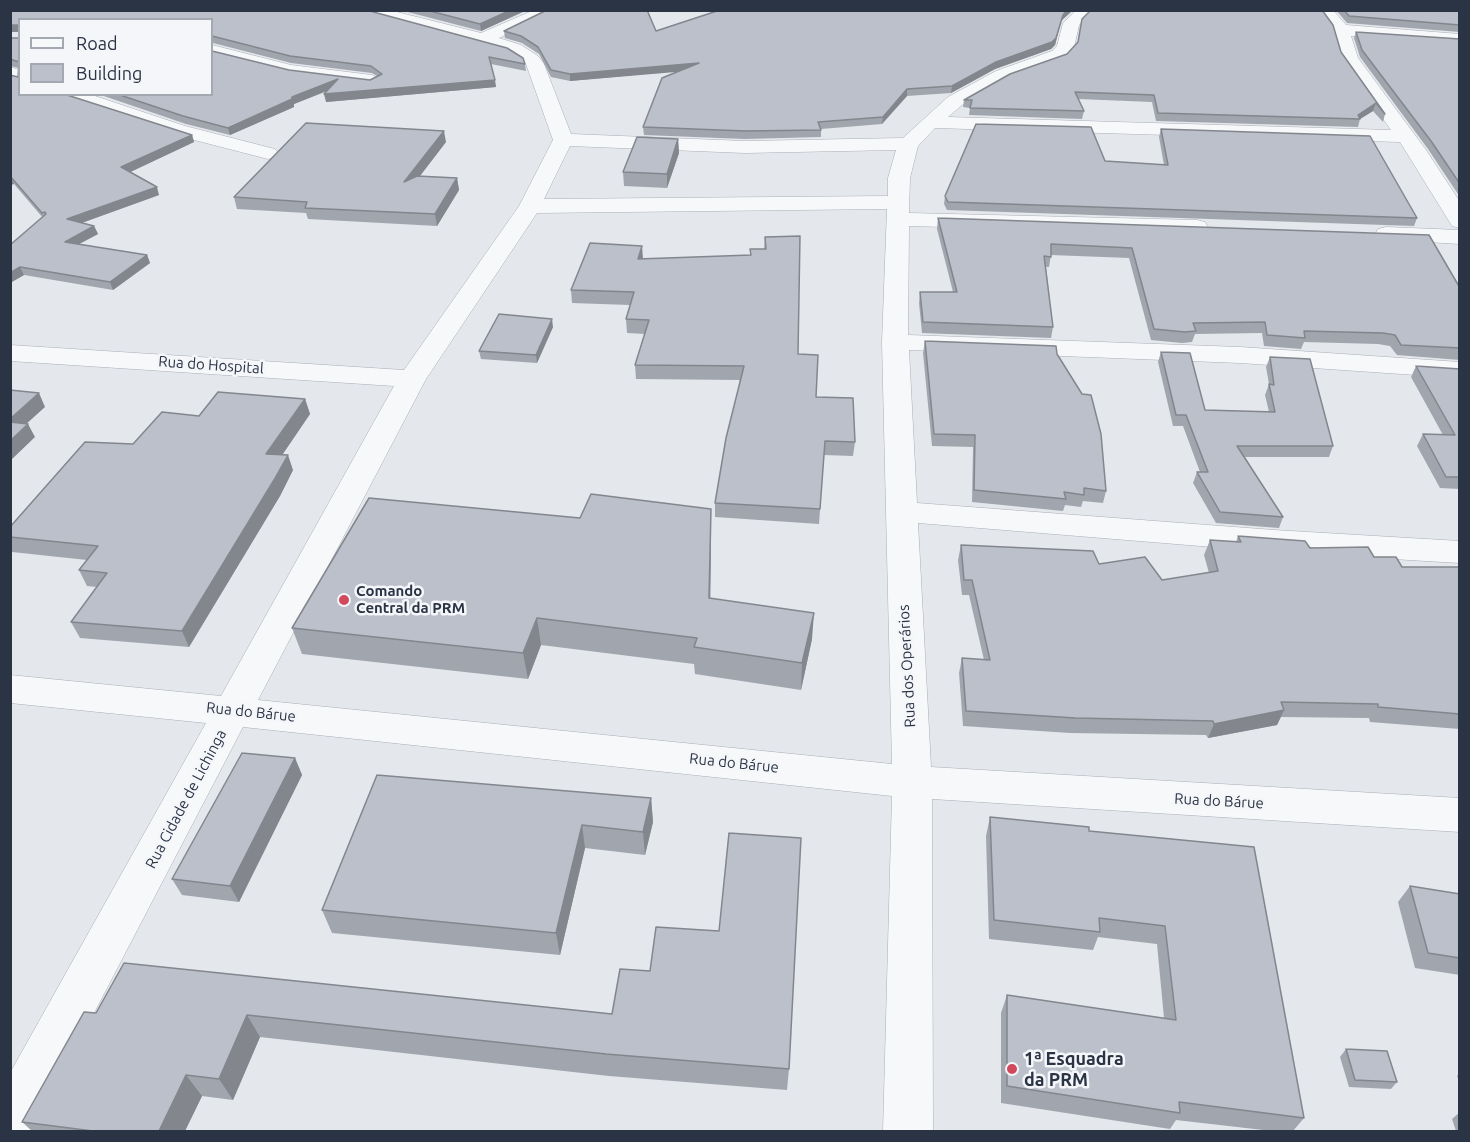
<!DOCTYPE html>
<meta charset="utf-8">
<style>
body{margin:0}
#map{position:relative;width:1470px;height:1142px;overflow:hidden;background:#e4e7ec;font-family:Ubuntu,sans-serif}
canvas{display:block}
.frame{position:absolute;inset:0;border:12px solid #2b3445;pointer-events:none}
.legend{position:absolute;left:18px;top:18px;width:195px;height:78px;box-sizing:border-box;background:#f4f6f9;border:2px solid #a4a8b1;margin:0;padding:8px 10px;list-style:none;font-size:18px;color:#2b3445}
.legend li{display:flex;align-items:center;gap:12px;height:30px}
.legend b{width:30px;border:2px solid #a4a8b1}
</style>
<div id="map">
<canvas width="1470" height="1142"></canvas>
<div class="frame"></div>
<ul class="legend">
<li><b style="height:8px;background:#f7f8fa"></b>Road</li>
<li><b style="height:16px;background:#bbc0ca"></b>Building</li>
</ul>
</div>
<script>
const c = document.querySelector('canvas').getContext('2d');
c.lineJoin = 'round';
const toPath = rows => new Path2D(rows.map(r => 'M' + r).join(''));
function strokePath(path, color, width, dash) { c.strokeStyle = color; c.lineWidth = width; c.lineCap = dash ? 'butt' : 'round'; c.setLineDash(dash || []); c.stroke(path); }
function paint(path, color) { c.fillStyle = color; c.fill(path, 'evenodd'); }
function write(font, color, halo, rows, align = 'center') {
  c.font = font + ' Ubuntu,sans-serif'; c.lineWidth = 5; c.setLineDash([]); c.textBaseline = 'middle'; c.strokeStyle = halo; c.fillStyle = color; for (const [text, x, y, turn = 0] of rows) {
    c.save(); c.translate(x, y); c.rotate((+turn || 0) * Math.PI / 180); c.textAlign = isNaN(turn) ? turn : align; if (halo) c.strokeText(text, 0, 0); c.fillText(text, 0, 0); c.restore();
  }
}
const minor = toPath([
 [359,10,389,10,481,33,534,10,557,10,499,38,521,45,538,56,544,64,571,134,745,141,903,138,948,97,996,71,1052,51,1057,46,1063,23,1076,10,1094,10,1079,25,1074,48,1064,59,1008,79,962,105,948,117,1391,130,1340,58,1333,31,1316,10,1333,10,1346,25,1460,34,1460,44,1351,36,1358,58,1426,150,1460,202,1460,228,1452,226,1400,142,935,128,918,146,910,178,909,213,1197,220,1205,222,1208,227,1205,232,1197,234,909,226,908,335,1240,347,1460,362,1460,378,1240,363,909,350,917,503,1274,530,1460,541,1460,563,1274,552,918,523,931,767,1460,798,1460,832,932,799,933,1132,883,1132,892,796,243,727,32,1132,10,1132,10,1073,206,723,10,703,10,675,221,696,394,386,10,361,10,345,404,370,519,206,553,140,526,64,509,53,361,13,359,10],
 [570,146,745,153,896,150,888,178,888,196,544,199,570,146],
 [887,209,882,342,892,764,258,700,426,379,537,213,887,209],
 [212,45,291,65,372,75,381,80,372,85,291,75,212,55,212,45],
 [10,67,20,70,20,82,10,79,10,67],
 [60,94,89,94,185,126,275,149,278,153,275,157,268,159,171,134,62,98,60,94],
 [1386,227,1460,230,1460,244,1378,239,1375,234,1378,229,1386,227]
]);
strokePath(minor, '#a9aeb7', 1);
paint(minor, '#f7f8fa');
paint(toPath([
 [10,10,366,10,525,64,526,71,491,64,496,87,326,102,327,91,294,104,294,107,230,135,186,124,98,94,212,94,289,70,370,80,377,76,372,73,291,63,213,43,212,44,212,20,20,94,192,135,194,142,130,172,159,195,82,223,94,226,98,234,79,244,147,255,150,263,113,290,24,275,10,283,10,245,43,218,14,184,10,185,19,68,10,66,10,38,19,38,19,32],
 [400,10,527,10,481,31],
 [720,10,1073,10,1061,21,1055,45,1051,49,995,69,951,93,907,96,882,124,821,129,821,137,745,139,644,135,643,127,678,71,570,81,551,77,539,54,522,43,505,38,504,31,648,12,656,31],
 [1336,10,1460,10,1460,32,1347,23],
 [1356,32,1460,39,1460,197,1428,149,1360,57,1354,38],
 [1078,42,1341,52,1385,114,1383,122,1373,111,1360,119,1358,127,1156,121,1152,102,1078,99,1084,111,1082,119,969,115,970,108,963,107,964,100,1067,54],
 [1161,129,1417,218,1414,226,947,210,944,204,945,196,1105,161,1164,165,1159,137],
 [678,139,679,153,667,188,624,186,623,172],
 [446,142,420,176,457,178,459,190,437,226,308,219,306,213,237,209,234,197],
 [938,218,1460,288,1460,360,1397,355,1390,346,1378,344,1304,342,1301,349,1264,346,1262,333,1195,334,1192,342,1182,343,1151,340,1129,258,1051,255,1049,267,1046,267,1053,327,1051,338,922,333,919,303,920,292,953,292,937,229],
 [765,237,798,354,816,397,855,442,853,456,824,455,819,524,715,517,715,503,740,380,636,379,635,365,645,334,627,333,626,319,630,305,572,303,571,290,643,259,750,255,750,249,764,249],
 [553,327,537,363,481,359,479,351],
 [925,341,1057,354,1106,491,1103,503,1083,501,1081,507,1065,505,1063,511,972,502,973,447,932,446,923,353],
 [1161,352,1205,410,1269,412,1265,395,1269,384,1266,367,1270,357,1333,446,1329,457,1245,457,1283,517,1279,528,1216,523,1193,483,1197,472,1200,472,1183,426,1173,426,1158,362],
 [1416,366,1460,369,1460,489,1440,488,1417,446,1423,434,1443,435,1411,377],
 [305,399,310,414,282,455,293,470,280,496,189,647,80,638,71,622,97,587,87,586,79,570,87,560,12,552,10,550,10,527,133,444,199,416],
 [711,509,710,598,812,639,801,690,695,674,694,664,541,645,528,679,302,654,292,628,580,518],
 [1238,536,1374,557,1402,567,1460,567,1460,729,1370,722,1369,718,1281,717,1277,725,1208,738,1206,735,1070,733,963,726,959,673,962,658,984,660,969,595,962,595,958,560,961,545,1099,564,1162,580,1209,573,1204,555,1210,540,1236,542],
 [295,758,302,775,239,902,182,895,172,879],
 [651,798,653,822,645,855,585,848,560,955,332,933,322,910],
 [990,817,1089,831,1254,847,1304,1118,1293,1131,1272,1131,1176,1120,1170,1129,1001,1103,1001,1013,1007,995,1164,1018,1157,944,1098,937,1093,950,989,939,986,836],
 [1410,886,1460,894,1460,975,1415,968,1398,902],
 [96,1013,612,1014,789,1069,787,1090,609,1076,260,1037,233,1100,202,1096,185,1131,32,1131,22,1122],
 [1346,1049,1397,1082,1391,1089,1349,1087,1340,1057],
 [1460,1073,1460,1084,1457,1076],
 [1460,1112,1460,1131,1456,1131,1452,1119]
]), '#a1a5ae');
paint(toPath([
 [511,10,527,10,481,31,480,24],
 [1067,10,1073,10,1061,21,1055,45,1051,49,995,69,951,93,952,86,996,62,1063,15],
 [10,25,19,25,20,32,10,32],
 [699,63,699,70,570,81,570,74],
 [338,79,339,86,294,104,294,107,230,135,228,128,292,97],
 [495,80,496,87,326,102,324,94],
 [907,89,907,96,882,124,883,117],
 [1376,103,1373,111,1360,119,1358,115],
 [444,131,446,142,406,194,404,182],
 [192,135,194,142,124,175,121,167],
 [678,139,679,153,667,188,667,174],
 [10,176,14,184,10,185],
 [457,178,459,190,437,226,435,214],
 [157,187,159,195,70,227,67,219],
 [94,226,98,234,68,250,65,242],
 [642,246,643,259,639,273,638,259],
 [147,255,150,263,113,290,110,282],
 [20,267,24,275,10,283,10,273],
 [552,319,553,327,537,363,536,355],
 [39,393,45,407,14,435,10,428,10,419],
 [305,399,310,414,272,470,266,454],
 [28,424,35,437,10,461,10,441],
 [288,455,293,470,280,496,189,647,182,631],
 [711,509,711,535,710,624,709,598],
 [814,613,812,639,801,690,802,663],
 [537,618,541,645,528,679,523,653],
 [1284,710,1277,725,1208,738,1214,724],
 [295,758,302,775,239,902,230,886],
 [651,798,653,822,645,855,643,832],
 [582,825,585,848,560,955,556,933],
 [247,1015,260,1037,233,1100,219,1079],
 [186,1075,202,1096,185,1131,159,1131]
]), '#83868d');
const building = toPath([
 [10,10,366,10,507,48,523,58,525,64,489,57,495,80,324,94,338,79,292,97,292,99,228,128,183,116,117,94,212,94,212,51,289,70,370,80,382,74,371,66,290,56,212,36,212,20,20,20,20,94,64,94,192,135,121,167,157,187,67,219,94,226,65,242,147,255,110,282,20,267,10,273,10,245,46,214,45,212,42,213,10,176,10,75,18,77,19,62,10,59,10,38,19,38,19,25,10,25,10,10],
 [426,10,511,10,480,24,426,10],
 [547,10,647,10,656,31,720,10,1067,10,1063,15,1056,38,1052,42,996,62,952,86,907,89,883,117,818,122,821,130,745,131,643,127,662,78,699,63,570,74,551,70,538,47,521,36,504,31,547,10],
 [1091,10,1322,10,1333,25,1341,52,1385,114,1376,103,1358,115,1360,119,1158,113,1154,95,1075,92,1084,111,970,108,972,100,964,100,1010,74,1067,54,1078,42,1082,19,1091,10],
 [1344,10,1460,10,1460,25,1349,16,1344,10],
 [1356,32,1460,39,1460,184,1431,141,1362,50,1356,32],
 [306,123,444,131,404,182,417,176,457,178,435,214,305,208,307,202,234,197,306,123],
 [976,124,1091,127,1105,161,1168,165,1161,129,1370,136,1417,218,948,202,945,196,976,124],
 [637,137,678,139,667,174,623,172,637,137],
 [938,218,1429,235,1460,288,1460,348,1401,345,1395,335,1383,333,1304,331,1305,338,1267,335,1265,322,1193,323,1196,331,1185,332,1154,329,1132,248,1051,244,1051,257,1044,256,1053,327,923,322,920,292,957,292,938,218],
 [800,236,798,354,818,355,816,397,853,398,855,442,825,441,820,509,715,503,726,438,744,366,635,365,649,320,626,319,634,292,571,290,590,243,642,246,638,259,751,255,750,249,766,249,765,237,800,236],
 [499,314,552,319,536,355,479,351,499,314],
 [925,341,1056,346,1057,354,1082,394,1091,395,1101,434,1106,491,1084,488,1084,495,1064,492,1066,499,974,490,975,435,934,434,925,341],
 [1161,352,1190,353,1205,410,1275,412,1269,384,1274,385,1270,357,1310,359,1333,446,1237,446,1283,517,1220,512,1197,472,1208,472,1186,415,1176,415,1161,352],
 [1416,366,1460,369,1460,477,1446,477,1423,434,1455,435,1416,366],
 [10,390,39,393,10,419,10,390],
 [218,392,305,399,266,454,288,455,274,480,182,631,71,622,107,573,79,570,98,546,10,537,10,527,85,442,133,444,162,412,199,416,218,392],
 [10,422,28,424,10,441,10,422],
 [591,494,711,509,709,598,814,613,802,663,694,647,697,638,537,618,523,653,292,628,369,498,580,518,591,494],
 [1238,536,1305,541,1310,548,1368,547,1374,557,1396,557,1402,567,1460,567,1460,714,1378,707,1378,704,1281,702,1284,710,1214,724,1213,721,1075,718,966,711,962,658,990,660,972,580,964,580,961,545,1093,551,1099,564,1145,557,1162,580,1218,571,1210,540,1241,542,1238,536],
 [242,753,295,758,230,886,172,879,242,753],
 [377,775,651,798,643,832,582,825,556,933,322,910,377,775],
 [990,817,1089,827,1089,831,1254,847,1304,1118,1179,1102,1180,1113,1007,1086,1007,995,1176,1020,1165,926,1099,918,1100,932,994,920,990,817],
 [729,833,801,838,789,1069,606,1054,247,1015,219,1079,186,1075,159,1131,93,1131,22,1122,84,1012,96,1013,124,963,612,1014,620,969,650,971,656,927,719,931,729,833],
 [1410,886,1460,894,1460,958,1428,953,1410,886],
 [1346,1049,1387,1051,1397,1082,1355,1080,1346,1049]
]);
paint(building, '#bbc0ca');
strokePath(building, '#83868d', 1.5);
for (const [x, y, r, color] of [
 [344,600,6,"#d1495b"],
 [1012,1069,6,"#d1495b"]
]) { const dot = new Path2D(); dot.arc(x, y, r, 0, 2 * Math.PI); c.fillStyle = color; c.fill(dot); strokePath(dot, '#f4f6f9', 2); }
write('15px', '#2b3445', '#f4f6f9', [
 ["Rua do Hospital",211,365,4],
 ["Rua dos Operários",907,666,-93],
 ["Rua do Bárue",251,712,6],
 ["Rua do Bárue",734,763,6],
 ["Rua Cidade de Lichinga",186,799,-62],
 ["Rua do Bárue",1219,801,3]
]);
write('bold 15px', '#2b3445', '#f4f6f9', [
 ["Comando",356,591],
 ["Central da PRM",356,608]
], 'left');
write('bold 18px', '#2b3445', '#f4f6f9', [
 ["1ª Esquadra",1024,1059],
 ["da PRM",1024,1080]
], 'left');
</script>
